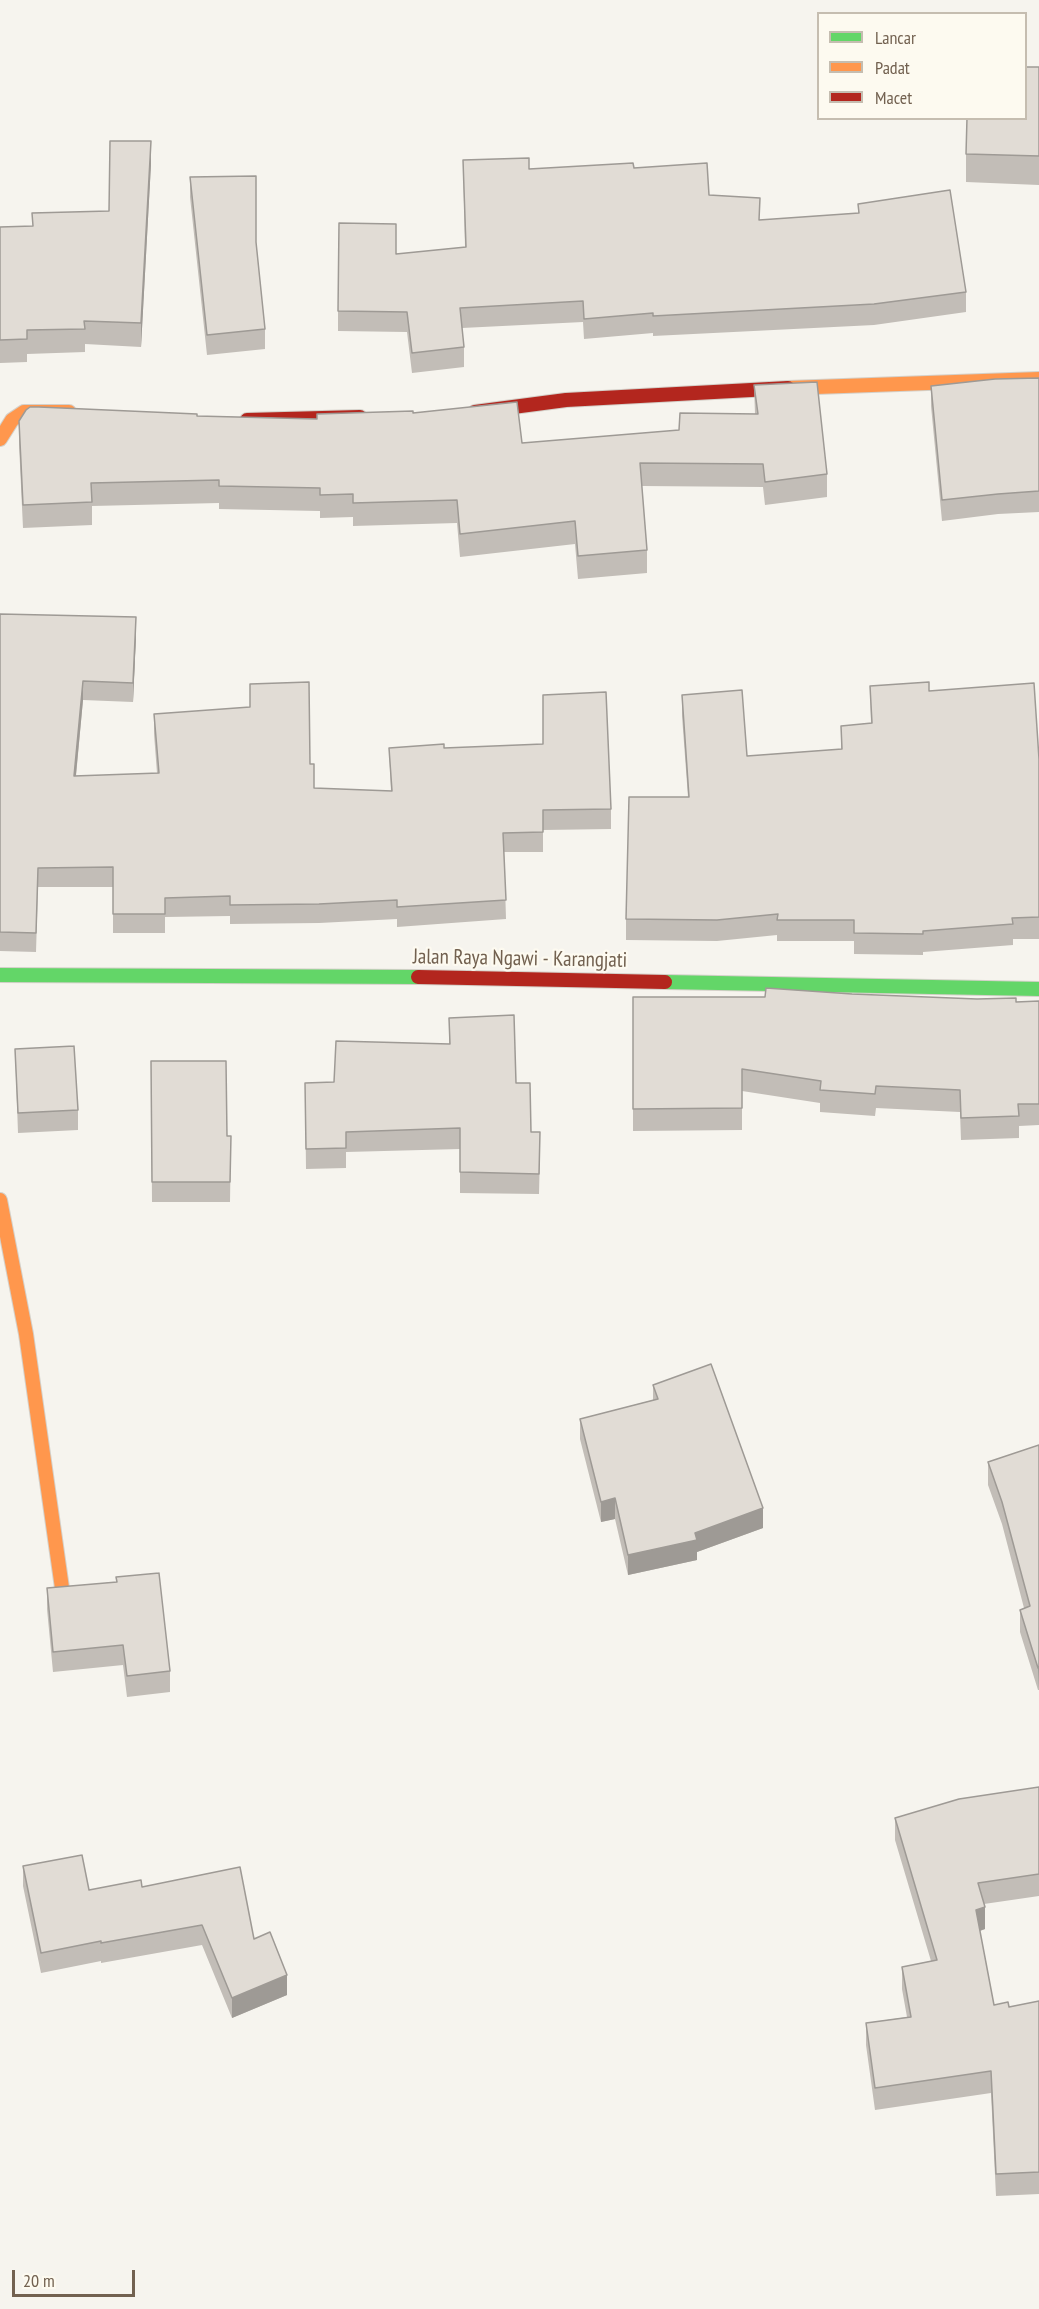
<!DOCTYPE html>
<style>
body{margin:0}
#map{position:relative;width:1039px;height:2309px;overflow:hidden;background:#f6f4ee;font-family:"PT Sans Narrow",sans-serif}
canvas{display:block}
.legend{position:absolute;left:817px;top:12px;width:210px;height:108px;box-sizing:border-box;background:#fdfaf0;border:2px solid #c5bdb0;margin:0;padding:8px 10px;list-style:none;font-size:18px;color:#726150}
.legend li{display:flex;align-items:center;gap:12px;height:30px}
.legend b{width:30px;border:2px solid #c5bdb0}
.scale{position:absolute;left:12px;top:2270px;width:123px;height:27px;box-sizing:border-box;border:3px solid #726150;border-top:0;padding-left:8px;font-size:18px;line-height:21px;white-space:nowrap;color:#726150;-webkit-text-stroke:4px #fdfaf0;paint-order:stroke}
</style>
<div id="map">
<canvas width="1039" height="2309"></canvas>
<ul class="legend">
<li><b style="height:8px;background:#63d668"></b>Lancar</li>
<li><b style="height:8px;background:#ff974d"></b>Padat</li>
<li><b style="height:8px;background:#b3261e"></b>Macet</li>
</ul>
<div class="scale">20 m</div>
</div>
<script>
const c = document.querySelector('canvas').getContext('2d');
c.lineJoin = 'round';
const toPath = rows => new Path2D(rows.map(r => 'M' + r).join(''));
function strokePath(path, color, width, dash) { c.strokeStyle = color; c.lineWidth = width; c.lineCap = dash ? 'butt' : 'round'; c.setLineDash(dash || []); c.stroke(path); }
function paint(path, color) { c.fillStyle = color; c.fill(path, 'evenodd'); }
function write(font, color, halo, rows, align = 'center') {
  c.font = font + ' "PT Sans Narrow",sans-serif'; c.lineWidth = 4.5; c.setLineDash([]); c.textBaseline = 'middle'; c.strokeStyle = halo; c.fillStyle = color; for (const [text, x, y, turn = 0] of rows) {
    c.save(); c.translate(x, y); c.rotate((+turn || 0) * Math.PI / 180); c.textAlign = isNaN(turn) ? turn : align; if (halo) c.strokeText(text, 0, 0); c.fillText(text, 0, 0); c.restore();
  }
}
const fast = toPath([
 [0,975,418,977],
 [665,982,1039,989]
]);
const slow = toPath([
 [788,388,1039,379],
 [0,439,12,420,24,412,69,412],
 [0,1200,26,1334,62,1588]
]);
const jam = toPath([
 [475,412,566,400,788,388],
 [247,420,360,417],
 [418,977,665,982]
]);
strokePath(fast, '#d4d0c9', 16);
strokePath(slow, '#d4d0c9', 16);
strokePath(jam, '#d4d0c9', 16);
strokePath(fast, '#63d668', 14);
strokePath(slow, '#ff974d', 14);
strokePath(jam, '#b3261e', 14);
paint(toPath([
 [1039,67,1039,185,966,182,966,154],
 [463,160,529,169,634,168,709,195,760,220,858,213,858,204,966,292,966,312,874,325,653,336,653,333,584,339,583,322,462,328,464,347,464,367,412,373,407,332,338,331,338,311,396,254,465,247],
 [151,164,141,347,85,344,85,352,27,354,27,362,0,363,0,227,32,226,109,211],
 [190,177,256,242,265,329,265,349,207,355,190,197],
 [1039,378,1039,512,998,514,942,521,931,406,931,386],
 [754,385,827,474,827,497,765,505,763,487,642,486,647,550,647,573,578,579,575,544,460,557,457,523,353,526,353,517,320,518,320,511,219,509,219,503,92,506,92,525,23,528,19,444,19,421,197,416,317,419,413,413,522,443,679,430,755,414],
 [0,614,136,636,133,702,83,700,76,776,157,773,154,734,154,714,310,764,314,788,391,791,389,748,444,748,611,809,611,829,543,830,543,852,504,852,506,919,397,927,397,919,319,923,230,924,230,916,165,917,165,933,113,933,113,887,38,887,36,952,0,951],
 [870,686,929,691,1039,759,1039,939,1013,939,1013,945,923,952,923,955,854,954,854,941,777,941,777,935,717,941,626,940,626,919,688,797,682,716,682,695,747,756,841,749,841,726,871,723],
 [852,994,1016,1002,1039,1001,1039,1125,1019,1126,1019,1138,961,1140,960,1112,876,1108,875,1116,820,1112,820,1103,742,1091,742,1130,633,1131,633,997,765,997],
 [449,1018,516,1083,531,1132,540,1152,539,1194,460,1193,460,1149,346,1152,346,1168,306,1169,305,1083,334,1082,449,1044],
 [15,1049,78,1110,78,1130,18,1133],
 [151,1061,227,1136,231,1136,230,1202,152,1202],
 [653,1385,763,1528,697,1552,697,1560,628,1575,615,1519,601,1522,580,1439,580,1419,653,1400],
 [1039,1445,1039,1690,1038,1690,1020,1632,1020,1610,1024,1608,1002,1524,988,1485,988,1462],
 [116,1577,170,1671,170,1692,127,1697,123,1665,53,1672,47,1609,47,1588,116,1582],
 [1039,1787,1039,1896,984,1904,985,1929,980,1931,994,2005,1009,2007,1039,2001,1039,2194,996,2196,991,2093,875,2110,866,2045,866,2023,907,2017,902,1989,902,1967,931,1961,895,1840,895,1818],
 [23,1866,89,1890,142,1887,254,1939,287,1995,232,2018,202,1945,101,1963,101,1961,41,1973,23,1886]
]), '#c2bdb7');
paint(toPath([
 [151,141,151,164,141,347,141,323],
 [136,617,136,636,133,702,133,683],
 [83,681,83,700,74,795,74,776],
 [615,1498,615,1519,601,1522,601,1502],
 [763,1508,763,1528,697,1552,697,1560,628,1575,628,1555,695,1533],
 [1038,1668,1039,1668,1038,1690],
 [985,1907,985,1929,976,1932,976,1910],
 [287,1975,287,1995,232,2018,232,1998]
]), '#9e9a95');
const building = toPath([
 [1026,67,1039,67,1039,156,966,154,967,118,1026,118,1026,67],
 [110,141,151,141,141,323,84,321,85,329,27,330,27,339,0,340,0,227,33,226,32,213,109,211,110,141],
 [529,158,529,169,633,163,634,168,707,163,709,195,760,198,759,220,859,213,858,204,950,190,966,292,874,304,653,316,653,313,584,319,583,301,460,308,464,347,412,353,407,312,338,311,339,223,396,224,396,254,466,247,463,160,529,158],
 [256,176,256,242,265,329,207,335,190,177,256,176],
 [1039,378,1039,491,998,494,942,500,931,386,995,379,1039,378],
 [817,382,827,474,765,482,763,464,640,463,647,550,578,556,575,521,460,534,457,500,353,503,353,494,320,495,320,488,219,486,219,480,91,483,92,502,23,505,19,421,26,410,30,407,39,407,197,414,197,416,317,419,317,414,413,411,413,413,517,402,522,443,679,430,680,413,758,414,754,385,817,382],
 [0,614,136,617,133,683,83,681,74,776,159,773,154,714,250,707,250,684,309,682,310,764,314,764,314,788,392,791,389,748,444,744,444,748,543,744,543,695,606,692,611,809,543,810,543,832,503,833,506,900,397,907,397,900,319,904,230,905,230,896,165,898,165,914,113,914,113,867,38,868,36,933,0,932,0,614],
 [929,682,929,691,1034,683,1039,759,1039,917,1012,918,1013,924,923,931,923,934,854,933,854,920,777,920,778,914,717,920,626,919,629,797,689,797,682,695,742,690,747,756,842,749,841,726,872,723,870,686,929,682],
 [766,988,852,994,977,999,1016,998,1016,1002,1039,1001,1039,1104,1018,1104,1019,1116,961,1118,960,1090,876,1086,875,1094,820,1090,821,1081,742,1069,742,1108,633,1109,633,997,765,997,766,988],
 [514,1015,516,1083,530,1083,531,1132,540,1132,539,1174,460,1172,460,1128,346,1132,346,1148,306,1149,305,1083,334,1082,336,1041,450,1044,449,1018,514,1015],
 [74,1046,78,1110,18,1113,15,1049,74,1046],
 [151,1061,226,1061,227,1136,231,1136,230,1182,152,1182,151,1061],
 [711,1364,763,1508,695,1533,697,1540,628,1555,615,1498,601,1502,580,1419,658,1399,653,1385,711,1364],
 [1039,1445,1039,1668,1038,1668,1020,1610,1030,1606,1002,1502,988,1462,1039,1445],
 [159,1573,170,1671,127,1676,123,1645,53,1652,47,1588,117,1582,116,1577,159,1573],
 [1039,1787,1039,1874,978,1883,985,1907,976,1910,994,2005,1008,2002,1009,2007,1039,2001,1039,2172,996,2174,991,2071,875,2088,866,2023,911,2017,902,1967,937,1960,895,1818,959,1799,1039,1787],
 [82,1855,89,1890,141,1880,142,1887,240,1867,254,1939,270,1932,287,1975,232,1998,202,1925,101,1943,101,1941,41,1953,23,1866,82,1855]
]);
paint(building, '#e1dcd5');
strokePath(building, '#9e9a95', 1.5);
write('21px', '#726150', '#fdfaf0', [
 ["Jalan Raya Ngawi - Karangjati",520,959,1]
]);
</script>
